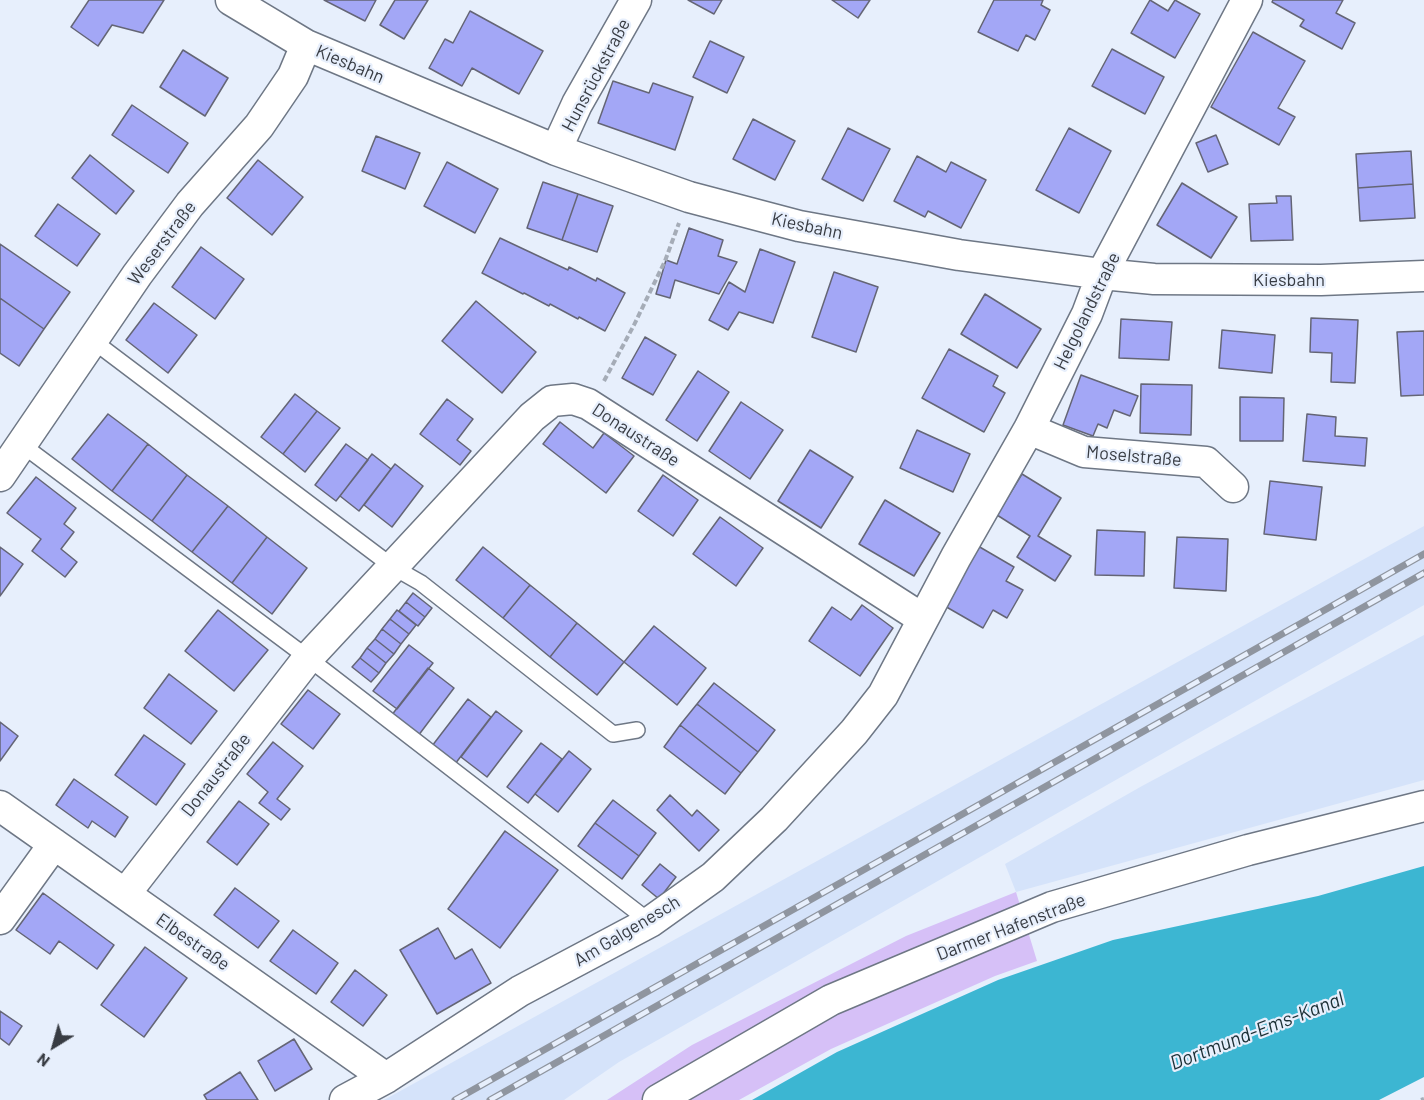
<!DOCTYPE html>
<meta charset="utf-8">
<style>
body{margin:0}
#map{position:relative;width:1424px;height:1100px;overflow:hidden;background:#e7effc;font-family:Barlow,sans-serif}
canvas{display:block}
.north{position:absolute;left:24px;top:1016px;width:60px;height:60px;-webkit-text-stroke:4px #e7effc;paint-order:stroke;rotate:217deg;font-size:16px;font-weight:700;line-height:24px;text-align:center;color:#383c43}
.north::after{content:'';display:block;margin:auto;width:21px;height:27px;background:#383c43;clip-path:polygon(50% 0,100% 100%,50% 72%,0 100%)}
</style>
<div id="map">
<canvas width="1424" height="1100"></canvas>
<div class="north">N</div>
</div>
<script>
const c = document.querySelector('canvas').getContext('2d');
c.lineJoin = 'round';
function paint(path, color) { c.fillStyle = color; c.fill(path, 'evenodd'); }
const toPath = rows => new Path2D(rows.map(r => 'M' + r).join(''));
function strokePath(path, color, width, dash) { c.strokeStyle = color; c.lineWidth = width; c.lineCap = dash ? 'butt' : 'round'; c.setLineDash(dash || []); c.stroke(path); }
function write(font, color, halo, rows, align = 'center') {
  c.font = font + ' Barlow,sans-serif'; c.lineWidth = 4.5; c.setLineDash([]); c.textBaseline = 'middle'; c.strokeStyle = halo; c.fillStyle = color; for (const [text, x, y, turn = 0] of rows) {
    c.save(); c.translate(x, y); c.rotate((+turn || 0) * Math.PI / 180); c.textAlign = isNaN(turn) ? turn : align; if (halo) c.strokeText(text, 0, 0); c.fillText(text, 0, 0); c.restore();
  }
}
paint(toPath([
 [1424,526,1424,605,619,1062,564,1100,384,1100],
 [1424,635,1424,780,1016,892,1005,864,1142,786]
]), '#d5e3fa');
paint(toPath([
 [1016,892,1037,961,995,976,831,1049,739,1100,607,1100,692,1045,906,936]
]), '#d6c0f7');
paint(toPath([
 [1424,866,1424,1077,1379,1100,752,1100,837,1052,998,980,1113,940,1318,896]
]), '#3cb6d2');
const building = toPath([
 [89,0,164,0,143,33,112,25,98,46,71,27,89,0],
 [324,0,376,0,365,21,324,0],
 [395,0,428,0,404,39,380,25,395,0],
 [688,0,722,0,714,14,688,0],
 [832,0,870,0,858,18,832,0],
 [994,0,1043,0,1041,5,1050,10,1035,40,1026,35,1018,51,978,32,994,0],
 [1150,0,1168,11,1175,0,1200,14,1175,58,1131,33,1150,0],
 [1273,0,1343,0,1336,13,1355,23,1342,49,1300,26,1304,20,1272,2,1273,0],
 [470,11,543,51,519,94,472,68,462,86,429,68,445,39,453,43,470,11],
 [1253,32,1305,61,1278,108,1295,117,1279,145,1211,107,1253,32],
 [710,41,744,57,727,93,693,77,710,41],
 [1112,49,1164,77,1145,114,1092,86,1112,49],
 [183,50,228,78,205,116,160,87,183,50],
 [613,81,649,93,653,83,693,97,675,150,598,123,613,81],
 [132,105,188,143,168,173,112,135,132,105],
 [753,119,795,141,775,180,733,159,753,119],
 [848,128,890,149,863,201,822,179,848,128],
 [1069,128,1111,151,1079,213,1036,190,1069,128],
 [1216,135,1228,164,1208,172,1196,143,1216,135],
 [376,136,420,153,405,189,362,171,376,136],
 [1411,151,1413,184,1358,188,1356,154,1411,151],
 [90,155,134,191,116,214,72,178,90,155],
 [917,156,946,172,951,162,986,180,961,228,928,211,925,217,894,201,917,156],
 [258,160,303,197,272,235,227,198,258,160],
 [447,162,498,189,475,233,424,206,447,162],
 [543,182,578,194,562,240,527,228,543,182],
 [1182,183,1237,217,1211,258,1157,225,1182,183],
 [1413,184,1415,218,1360,221,1358,188,1413,184],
 [578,194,613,206,597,252,562,240,578,194],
 [1276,196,1291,196,1293,240,1251,241,1249,204,1277,203,1276,196],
 [58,204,100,234,77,266,35,236,58,204],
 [689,228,723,240,718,256,737,262,719,294,675,280,670,298,656,294,666,260,677,264,689,228],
 [500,238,568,270,569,267,596,281,597,278,625,293,605,331,579,317,578,319,550,304,549,306,524,293,523,294,482,273,500,238],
 [0,244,70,292,44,329,0,298,0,244],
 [201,247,244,279,215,319,172,287,201,247],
 [760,249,795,262,773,323,739,312,728,330,709,320,729,282,745,292,760,249],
 [834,272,878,287,856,352,812,337,834,272],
 [985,294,1041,329,1017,368,961,334,985,294],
 [0,298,44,329,19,366,0,353,0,298],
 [476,301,536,352,502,393,442,341,476,301],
 [154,303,197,335,168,373,126,340,154,303],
 [1311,318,1358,320,1355,383,1331,382,1332,353,1310,352,1311,318],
 [1121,319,1172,322,1169,360,1119,358,1121,319],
 [1222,330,1275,335,1272,373,1219,368,1222,330],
 [1424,331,1424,395,1401,396,1397,332,1424,331],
 [645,337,676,355,653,395,622,378,645,337],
 [949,349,998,376,993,386,1005,393,984,432,922,398,949,349],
 [698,371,729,392,697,441,666,420,698,371],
 [1081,375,1138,396,1130,416,1114,410,1107,428,1098,424,1093,436,1063,425,1081,375],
 [1141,384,1192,385,1191,435,1140,433,1141,384],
 [295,394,317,411,283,454,261,437,295,394],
 [1240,397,1284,398,1283,441,1240,441,1240,397],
 [447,399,473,419,457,440,471,451,460,465,420,434,447,399],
 [741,402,783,430,750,479,709,451,741,402],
 [317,411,340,428,305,472,283,454,317,411],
 [108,414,148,444,112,491,72,459,108,414],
 [1307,414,1336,417,1335,436,1367,438,1365,466,1303,461,1307,414],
 [560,422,593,448,604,433,634,456,606,493,543,444,560,422],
 [917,430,970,454,953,492,900,468,917,430],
 [148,444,187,475,152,521,112,491,148,444],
 [346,444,368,460,336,501,315,485,346,444],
 [810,450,853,477,821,528,778,501,810,450],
 [372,454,391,469,359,511,340,496,372,454],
 [395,464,423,486,392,527,364,505,395,464],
 [1022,474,1061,498,1038,536,1071,556,1055,581,1017,557,1030,536,997,515,1022,474],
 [187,475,228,506,192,552,152,521,187,475],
 [663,475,698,500,673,536,638,511,663,475],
 [36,477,76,508,64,524,74,532,61,549,77,562,65,577,32,551,41,539,7,513,36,477],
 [1270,481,1322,487,1316,540,1264,534,1270,481],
 [885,500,940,533,914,576,859,544,885,500],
 [228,506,267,537,232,583,192,552,228,506],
 [720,517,763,548,736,586,693,554,720,517],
 [1097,530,1145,532,1144,576,1095,575,1097,530],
 [267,537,307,568,272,614,232,583,267,537],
 [1177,537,1228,539,1226,591,1174,588,1177,537],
 [978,546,1014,567,1006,581,1023,590,1007,618,993,610,983,628,943,605,978,546],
 [0,547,23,564,0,596,0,547],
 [483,547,530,585,503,618,456,580,483,547],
 [530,585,577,623,550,657,503,618,530,585],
 [413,593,432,608,425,617,406,602,413,593],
 [406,602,425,617,418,626,399,611,406,602],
 [862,605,893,628,860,676,809,641,832,607,851,620,862,605],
 [218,610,268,650,234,691,185,651,218,610],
 [397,610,416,625,409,634,390,619,397,610],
 [390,619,409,634,401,644,382,629,390,619],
 [577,623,624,662,597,695,550,657,577,623],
 [654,626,706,668,677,705,624,662,654,626],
 [382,629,401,644,394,654,375,639,382,629],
 [375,639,394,654,386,663,367,648,375,639],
 [409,645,433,663,397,709,373,691,409,645],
 [367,648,386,663,379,673,360,658,367,648],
 [360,658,379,673,371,682,352,667,360,658],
 [428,668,454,688,418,736,391,716,428,668],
 [169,674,217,711,191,744,144,708,169,674],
 [714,683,775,730,758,752,697,704,714,683],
 [308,690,340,714,313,749,281,724,308,690],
 [468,699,491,717,455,764,432,746,468,699],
 [697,704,758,752,741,773,680,725,697,704],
 [496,711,522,731,487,777,461,757,496,711],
 [0,722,18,736,0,761,0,722],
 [680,725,741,773,725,794,664,747,680,725],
 [144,735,185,764,156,805,115,775,144,735],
 [273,742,303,766,277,799,290,809,281,820,259,803,268,792,247,774,273,742],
 [541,743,562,759,528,803,507,787,541,743],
 [569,751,591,769,558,812,535,794,569,751],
 [74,779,128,817,115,837,92,821,88,828,56,805,74,779],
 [670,795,692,816,697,810,719,830,699,851,657,810,670,795],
 [613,800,656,833,639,856,595,823,613,800],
 [239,801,269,824,237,865,207,842,239,801],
 [595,823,639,856,622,879,578,846,595,823],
 [505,831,558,870,500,948,448,909,505,831],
 [660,864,676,877,659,899,642,885,660,864],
 [235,888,279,921,258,948,214,915,235,888],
 [43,893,114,945,97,969,59,941,50,954,16,930,43,893],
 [438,928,455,959,472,949,491,983,437,1014,400,950,438,928],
 [293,930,338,963,316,994,270,961,293,930],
 [145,947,187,978,144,1037,101,1005,145,947],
 [355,970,387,995,363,1026,331,1002,355,970],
 [0,1011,22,1026,9,1045,0,1038,0,1011],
 [294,1039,312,1069,275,1091,258,1061,294,1039],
 [240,1072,258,1100,207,1100,204,1095,240,1072]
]);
paint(building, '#a3a7f6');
strokePath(building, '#646575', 1.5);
const service = toPath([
 [92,340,393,567,421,583,613,734,637,730],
 [21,444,308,658,650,922]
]);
const minor = toPath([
 [231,0,306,45,556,150,689,197,799,226,959,255,1102,274,1154,279,1321,280,1424,276],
 [556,150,577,104,636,0],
 [1029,429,1084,452,1206,462,1233,487],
 [0,476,137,275,190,204,259,126,293,76,306,45],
 [0,806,386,1078],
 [125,894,308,658,532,417,552,401,573,399,588,404,923,619],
 [0,919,54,844],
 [345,1100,386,1078,520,991,650,922,713,877,774,819,854,732,883,695,956,557,1029,429,1087,314,1102,274,1247,0],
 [658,1100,831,1000,1052,907,1248,850,1424,806]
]);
strokePath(service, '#6e7785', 18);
strokePath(minor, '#6e7785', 33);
strokePath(toPath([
 [604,381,634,325,665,261,679,223],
 [1421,1100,1424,1099]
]), '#a5acb7', 4, [6, 3]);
strokePath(service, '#fff', 15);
strokePath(minor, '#fff', 30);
const rail = toPath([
 [455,1100,1424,554],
 [490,1100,1424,573]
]);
strokePath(rail, '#8f959f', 7);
strokePath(rail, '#e7effc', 4.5, [14]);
write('18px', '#383c43', '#e7effc', [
 ["Kiesbahn",350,64,23],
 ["Hunsrückstraße",596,75,-62],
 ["Kiesbahn",807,226,12],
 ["Weserstraße",162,243,-53],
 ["Kiesbahn",1289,280],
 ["Helgolandstraße",1087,311,-64],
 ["Donaustraße",636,435,33],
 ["Moselstraße",1134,456,5],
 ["Donaustraße",216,775,-52],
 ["Darmer Hafenstraße",1011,927,-21],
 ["Am Galgenesch",627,931,-31],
 ["Elbestraße",193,942,35]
]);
write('italic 20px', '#1b2f35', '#e7effc', [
 ["Dortmund-Ems-Kanal",1257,1031,-21]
]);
</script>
